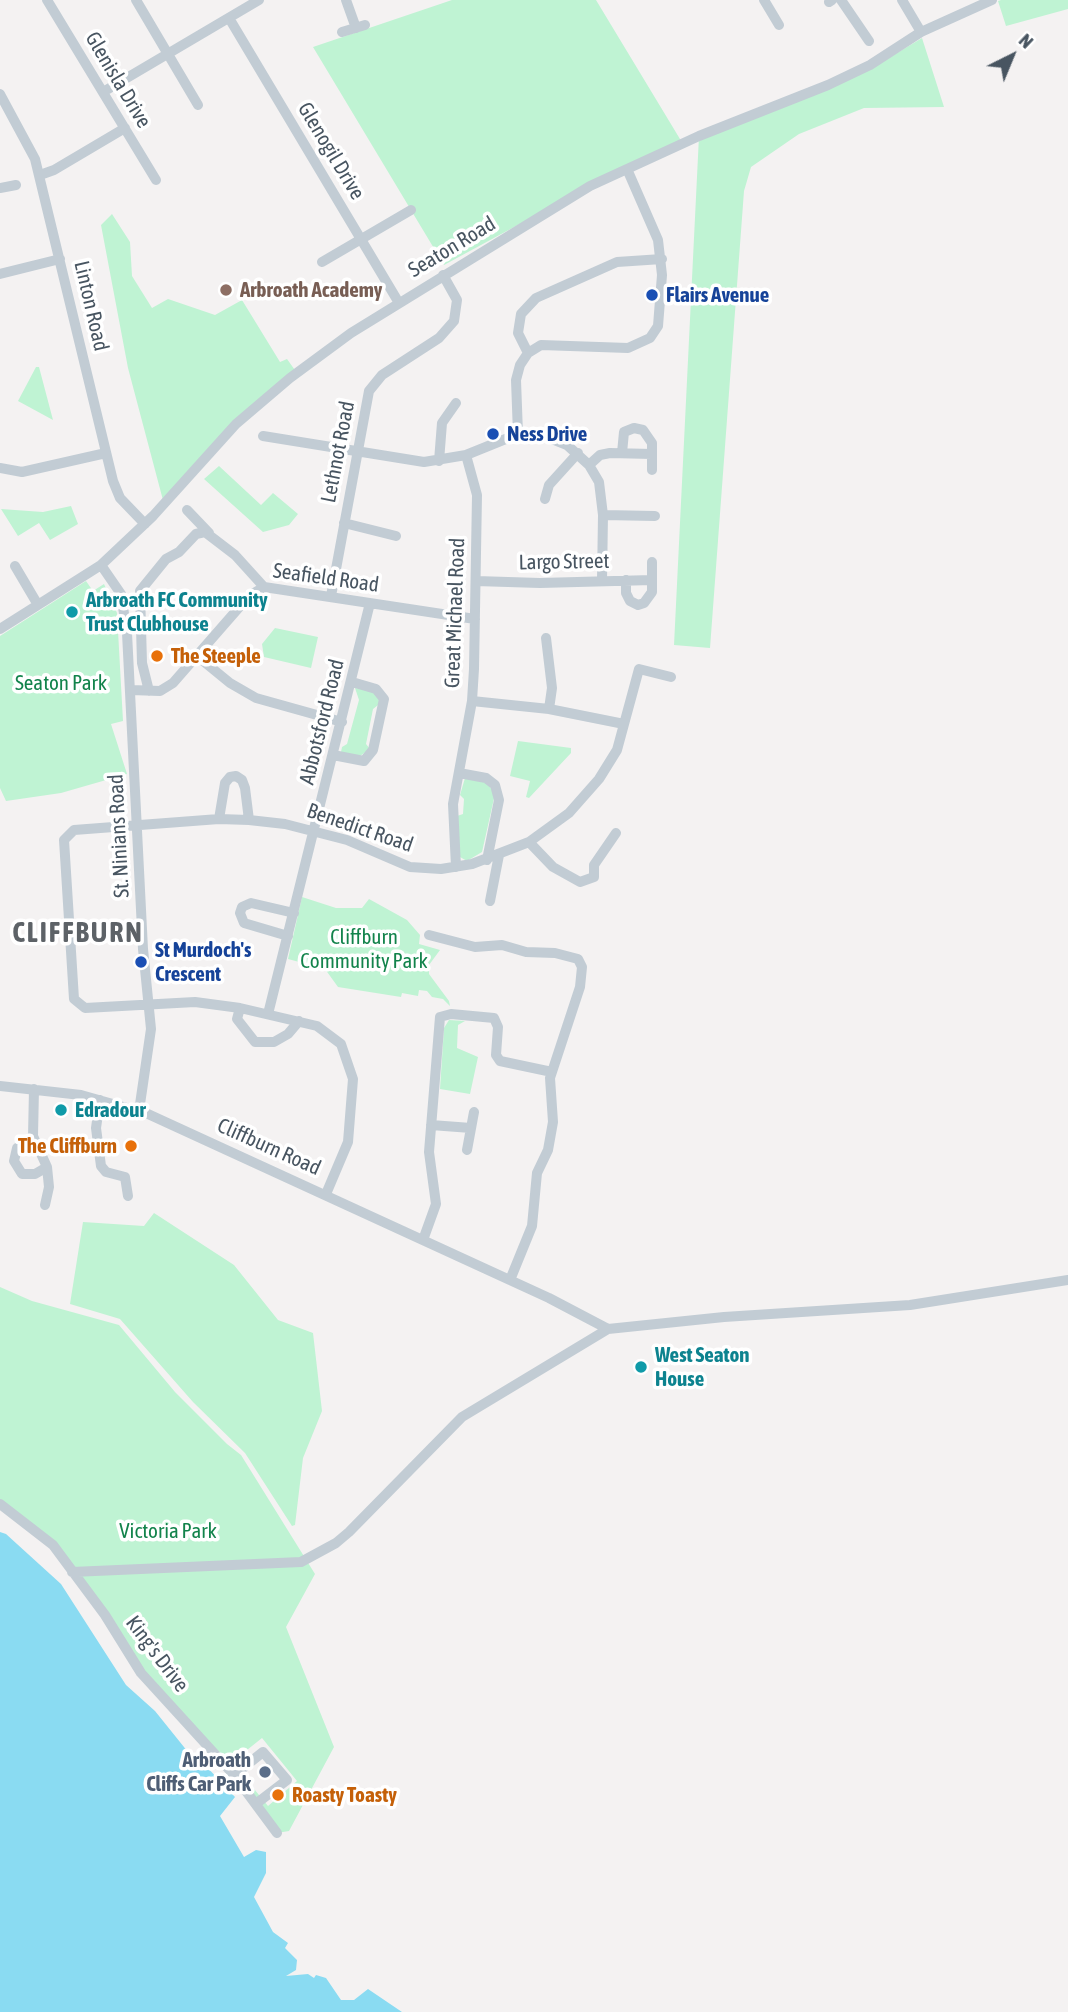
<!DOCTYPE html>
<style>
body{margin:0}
#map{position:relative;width:1068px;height:2012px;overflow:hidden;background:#f4f2f2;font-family:"Asap Condensed",sans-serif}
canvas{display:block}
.north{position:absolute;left:977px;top:21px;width:70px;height:70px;-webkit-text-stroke:5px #fff;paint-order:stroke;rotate:43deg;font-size:19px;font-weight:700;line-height:28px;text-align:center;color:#485561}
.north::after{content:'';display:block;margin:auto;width:24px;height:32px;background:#485561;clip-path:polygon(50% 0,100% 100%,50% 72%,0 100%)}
</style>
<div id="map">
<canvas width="1068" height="2012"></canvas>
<div class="north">N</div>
</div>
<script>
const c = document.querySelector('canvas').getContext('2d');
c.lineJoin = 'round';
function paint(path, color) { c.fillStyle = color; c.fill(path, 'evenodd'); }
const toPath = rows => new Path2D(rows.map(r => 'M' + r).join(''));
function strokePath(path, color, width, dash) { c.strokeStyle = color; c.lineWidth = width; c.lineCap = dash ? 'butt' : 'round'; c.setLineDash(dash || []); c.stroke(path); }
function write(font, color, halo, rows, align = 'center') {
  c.font = font + ' "Asap Condensed",sans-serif'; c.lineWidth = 7; c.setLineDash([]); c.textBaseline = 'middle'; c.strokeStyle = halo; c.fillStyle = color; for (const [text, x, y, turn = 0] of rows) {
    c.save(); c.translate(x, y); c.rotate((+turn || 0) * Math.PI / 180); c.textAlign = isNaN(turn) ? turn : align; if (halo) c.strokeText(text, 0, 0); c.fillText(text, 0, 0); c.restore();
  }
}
paint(toPath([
 [452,0,596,0,683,144,590,186,444,265,313,47],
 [1001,0,1068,0,1068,9,1006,26,998,1],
 [922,38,944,107,864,108,799,134,751,167,744,191,710,648,674,645,699,136,877,65],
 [112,214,130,242,132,276,152,308,168,299,215,315,242,300,280,362,287,359,297,373,236,423,164,504,128,368,101,225],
 [36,367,39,367,53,420,18,401],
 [219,466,261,505,273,493,298,514,289,525,263,532,204,479],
 [71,506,78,524,50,540,39,523,18,536,1,509,43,512],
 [86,581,93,591,104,584,117,613,123,721,111,724,127,774,61,793,6,801,0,788,0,636],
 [275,628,318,637,311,668,264,657,262,644],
 [355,688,370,689,382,702,373,709,366,744,370,749,360,756,341,752,342,747,347,744,359,700],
 [518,741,571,748,571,753,529,798,526,797,530,781,510,776],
 [465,778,484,779,495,794,482,852,467,861,460,857,457,816,463,814,464,799,460,795],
 [302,897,336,908,362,908,369,899,407,920,420,935,419,944,440,950,429,965,429,974,449,1001,450,1006,443,999,432,997,427,991,419,990,418,996,402,993,401,997,338,987,325,969,288,959],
 [449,1020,465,1021,458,1025,457,1048,478,1057,470,1094,440,1089,444,1028],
 [154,1213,234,1265,278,1320,313,1333,322,1411,303,1458,295,1525,292,1526,245,1453,193,1402,120,1319,70,1304,83,1222,144,1226],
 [0,1287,32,1301,119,1325,175,1392,227,1444,241,1455,315,1574,286,1627,334,1747,289,1831,277,1833,141,1673,53,1545,0,1505],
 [262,1738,297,1781,268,1806,232,1762]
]), '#bff3d3');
paint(toPath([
 [0,1532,6,1534,61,1584,126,1685,155,1711,188,1752,205,1765,235,1797,220,1816,244,1857,256,1850,266,1852,266,1873,254,1897,273,1932,288,1943,285,1948,297,1960,296,1970,286,1976,308,1974,314,1978,316,1975,326,1978,341,2000,354,2000,368,1989,402,2012,0,2012]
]), '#8adbf2');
strokePath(toPath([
 [47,0,156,180],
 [136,0,198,105],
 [346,0,356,28],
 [764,0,779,25],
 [841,0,869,41],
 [902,0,921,32],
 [829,2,832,0],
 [229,18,399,303],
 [342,32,365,25],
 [103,92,259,0],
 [0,94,35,159,113,481,120,498,145,524],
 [40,175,54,170,125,128],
 [0,188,16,185],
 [322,262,411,210],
 [0,274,60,259],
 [528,353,518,333,521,314,536,298,617,262,662,259],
 [518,434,516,380,520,365,528,353,541,345,628,348,650,338,658,326,662,275,658,240,627,169],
 [263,436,424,462,466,455,518,434,542,435,567,445,589,465,599,482,603,515,602,580],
 [622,453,624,432,634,428,643,430,652,443,652,470],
 [439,461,442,423,456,403],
 [589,465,600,455,610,453,652,454],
 [0,468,22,472,106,453],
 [545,499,549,485,578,453],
 [187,510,209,533],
 [603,515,655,516],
 [344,523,396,536],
 [101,565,121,594,127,633,143,949,151,1029,139,1111],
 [15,566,38,605],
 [626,580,626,593,630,601,638,605,644,603,652,592,652,562],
 [476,581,540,583,652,580],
 [331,596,369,391,382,375,439,338,454,321,457,300,443,275],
 [0,629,101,565,153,516,236,424,290,378,351,333,590,186,699,136,828,85,870,65,921,32,992,0],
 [546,638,552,688,549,709],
 [197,656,230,683,256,698,342,722],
 [131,690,160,691,173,683,249,596,264,587,475,619],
 [149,691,142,663,140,591,166,559,179,552,196,534,205,532,235,555,264,587],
 [472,701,549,709,624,724],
 [333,755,364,761,373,750,384,699,376,689,352,682],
 [459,773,486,778,495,785,499,800,487,860],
 [219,819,225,783,230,777,236,776,242,780,245,788,249,820],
 [529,842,553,867,580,882,594,877,594,865,616,833],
 [456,867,453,804,472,701,474,669,477,495,466,455],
 [490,901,499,855],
 [429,935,475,947,502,945,526,952,555,953,578,959,582,967,580,987,550,1078,553,1122,548,1150,537,1173,532,1226,510,1280],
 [288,936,244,923,240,913,242,907,251,903,294,913],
 [240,1008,237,1019,255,1042,274,1042,288,1034,299,1021],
 [268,1014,370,603],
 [0,1086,81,1095,148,1114,549,1298,608,1329],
 [34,1089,33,1136,47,1167,49,1187,45,1205],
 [100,1100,96,1128,101,1166,106,1172,125,1177,128,1196],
 [431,1125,471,1128],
 [33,1136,17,1148,14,1161,22,1174,35,1174,47,1167],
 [467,1150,474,1112],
 [326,1194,348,1142,353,1079,341,1044,317,1026,240,1008,195,1002,85,1008,74,999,64,840,74,830,219,819,249,820,285,824,347,840,410,867,441,869,472,864,529,842,569,813,599,779,617,750,639,669,671,677],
 [423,1240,436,1204,429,1152,440,1017,451,1014,494,1018,498,1027,496,1055,500,1061,552,1072],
 [0,1504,53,1545,105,1615,141,1673,234,1775,277,1833],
 [72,1572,301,1562,336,1543,349,1532,462,1417,608,1329,724,1317,910,1305,1068,1280],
 [234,1775,263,1752,287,1780,257,1803]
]), '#c2ccd4', 10);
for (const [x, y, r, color] of [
 [226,290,7,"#8d6e63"],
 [652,295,7,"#1a4fb4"],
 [493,434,7,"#1a4fb4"],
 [72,612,7,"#0f9aa8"],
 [157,656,7,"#e8710a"],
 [141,962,7,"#1a4fb4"],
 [61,1110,7,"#0f9aa8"],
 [131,1146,7,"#e8710a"],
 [641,1367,7,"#0f9aa8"],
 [265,1772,7,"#5c6f8a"],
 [278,1795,7,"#e8710a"]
]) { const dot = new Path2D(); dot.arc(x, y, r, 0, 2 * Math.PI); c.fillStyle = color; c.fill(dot); strokePath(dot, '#fff', 2.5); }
write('21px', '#485561', '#fff', [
 ["Glenisla Drive",118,80,59],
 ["Glenogil Drive",331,151,59],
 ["Seaton Road",452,247,-31],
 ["Linton Road",91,306,77],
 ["Lethnot Road",338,452,-79],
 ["Largo Street",564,562,-1],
 ["Seafield Road",326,578,8],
 ["Great Michael Road",455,613,-88],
 ["Abbotsford Road",322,722,-76],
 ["Benedict Road",360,828,19],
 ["St. Ninians Road",119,836,-93],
 ["Cliffburn Road",269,1147,24],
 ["King's Drive",157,1654,53]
]);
write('bold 21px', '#785e54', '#fff', [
 ["Arbroath Academy",240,290]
], 'left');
write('bold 21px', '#164399', '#fff', [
 ["Flairs Avenue",666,295],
 ["Ness Drive",507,434],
 ["St Murdoch's",155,950],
 ["Crescent",155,974]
], 'left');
write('bold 21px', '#0d838f', '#fff', [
 ["Arbroath FC Community",86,600],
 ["Trust Clubhouse",86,624],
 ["Edradour",75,1110],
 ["West Seaton",655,1355],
 ["House",655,1379]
], 'left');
write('bold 21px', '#c56008', '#fff', [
 ["The Steeple",171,656],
 ["The Cliffburn",117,1146,"right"],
 ["Roasty Toasty",292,1795]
], 'left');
write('21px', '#12834b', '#fff', [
 ["Seaton Park",61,683],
 ["Cliffburn",364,937],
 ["Community Park",364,961],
 ["Victoria Park",168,1531]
]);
write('bold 21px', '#4e5e75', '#fff', [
 ["Arbroath",251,1760],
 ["Cliffs Car Park",251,1784]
], 'right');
c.letterSpacing = '2px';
write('bold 28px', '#5d6267', '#fff', [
 ["CLIFFBURN",78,933]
]);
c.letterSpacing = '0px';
</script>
